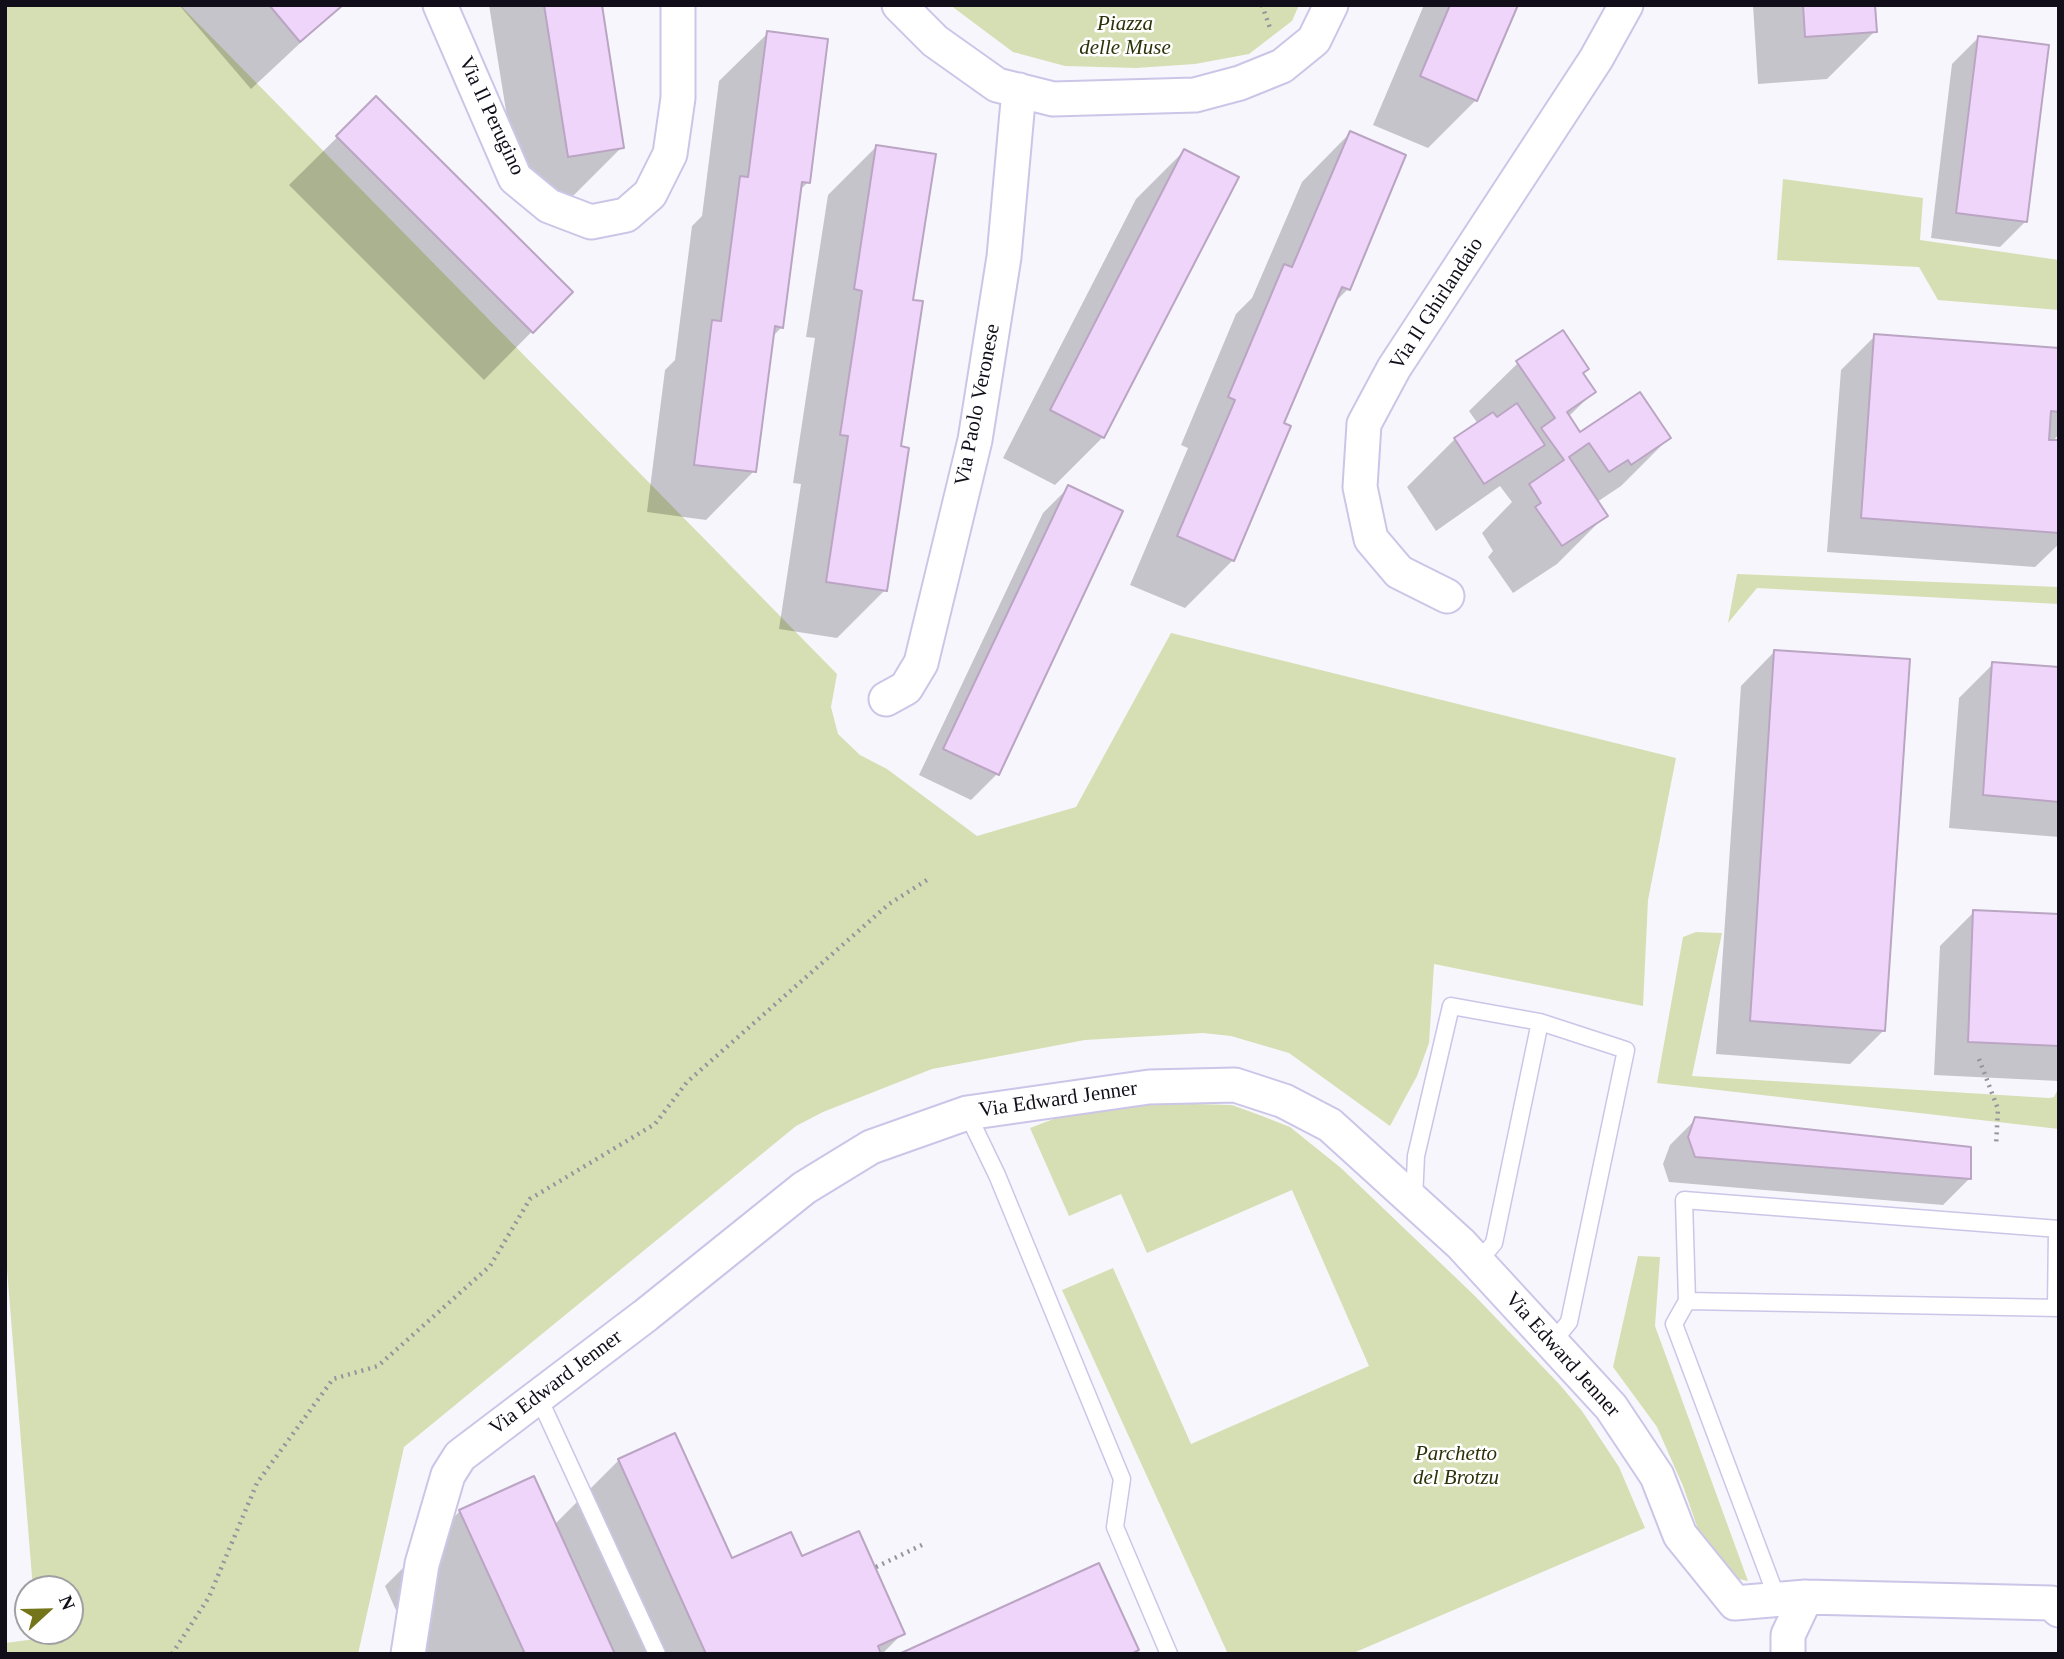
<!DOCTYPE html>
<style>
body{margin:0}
#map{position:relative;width:2064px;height:1659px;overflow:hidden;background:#f7f6fd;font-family:Georgia,serif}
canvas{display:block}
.frame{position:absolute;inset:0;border:7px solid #110e1a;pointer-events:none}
.north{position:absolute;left:14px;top:1575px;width:70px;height:70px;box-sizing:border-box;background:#fff;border:2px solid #a09fa3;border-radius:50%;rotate:68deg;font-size:19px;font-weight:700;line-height:28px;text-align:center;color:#110e1a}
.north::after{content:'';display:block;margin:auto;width:24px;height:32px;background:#74751b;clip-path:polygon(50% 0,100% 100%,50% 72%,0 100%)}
</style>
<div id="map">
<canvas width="2064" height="1659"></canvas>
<div class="frame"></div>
<div class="north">N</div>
</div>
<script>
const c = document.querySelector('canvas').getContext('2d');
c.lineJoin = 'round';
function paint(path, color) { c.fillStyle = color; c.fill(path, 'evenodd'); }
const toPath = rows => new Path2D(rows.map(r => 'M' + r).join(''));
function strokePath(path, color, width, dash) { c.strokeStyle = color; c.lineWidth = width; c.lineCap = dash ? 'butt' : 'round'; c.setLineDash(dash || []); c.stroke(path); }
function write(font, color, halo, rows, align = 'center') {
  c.font = font + ' Georgia,serif'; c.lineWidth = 5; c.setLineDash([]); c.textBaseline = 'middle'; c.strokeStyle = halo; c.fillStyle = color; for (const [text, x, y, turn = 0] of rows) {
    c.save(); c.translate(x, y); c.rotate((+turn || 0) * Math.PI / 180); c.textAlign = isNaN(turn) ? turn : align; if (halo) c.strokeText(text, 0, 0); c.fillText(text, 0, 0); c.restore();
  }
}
paint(toPath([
 [5,5,180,5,837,674,831,707,838,734,860,755,887,769,977,836,1076,807,1171,633,1676,758,1648,900,1643,1006,1434,964,1429,1043,1417,1076,1390,1126,1289,1053,1231,1036,1203,1033,1085,1040,932,1069,823,1112,796,1126,404,1447,358,1654,5,1654,5,1643,36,1639,36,1631,70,1631,70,1589,33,1589,5,1245],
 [950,5,1299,5,1292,21,1249,54,1195,64,1136,68,1065,66,1013,52],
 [1783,179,1923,198,1920,240,2059,260,2059,310,1938,300,1919,267,1777,260],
 [1737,574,2059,587,2059,604,1757,588,1728,623],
 [1696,932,1722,933,1692,1076,2049,1098,2054,1097,2059,1087,2059,1129,1657,1083,1683,937],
 [1160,1103,1232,1105,1262,1116,1290,1127,1341,1168,1475,1296,1560,1385,1582,1411,1619,1467,1645,1528,1351,1654,1228,1654,1062,1290,1113,1268,1191,1444,1369,1366,1292,1190,1147,1253,1121,1194,1069,1216,1030,1128,1056,1118],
 [1638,1256,1660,1257,1655,1326,1748,1581,1725,1576,1708,1558,1683,1486,1657,1427,1613,1367]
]), '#d6dfb3');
paint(toPath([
 [179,5,341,5,251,89],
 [489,5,600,5,622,147,574,195,521,204],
 [1424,5,1516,5,1476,100,1428,148,1373,125],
 [1753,5,1874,5,1875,31,1827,79,1758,84],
 [768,33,808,182,799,191,782,327,772,337,754,471,706,520,647,512,665,370,675,360,692,226,702,216,719,81],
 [1978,38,2026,221,2000,247,1931,238,1952,64],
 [376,99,571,292,484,380,289,185],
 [1350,133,1348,289,1332,305,1282,424,1233,560,1185,608,1130,585,1188,448,1181,445,1236,314,1252,298,1302,182],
 [876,147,911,301,885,590,837,638,779,629,801,484,793,483,815,338,806,337,828,195],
 [1184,151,1103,437,1055,485,1003,458,1136,199],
 [1875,336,2059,350,2059,434,2052,442,2059,442,2059,544,2035,567,1827,552,1841,370],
 [1518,363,1581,374,1594,392,1568,417,1580,434,1669,438,1621,486,1597,502,1606,515,1557,564,1513,593,1488,557,1493,551,1482,533,1512,502,1500,486,1436,531,1407,487,1455,439,1478,424,1469,411],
 [1069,487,997,774,971,800,919,775,1043,513],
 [1775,651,1884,1030,1850,1064,1716,1054,1741,686],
 [1993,664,2059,669,2059,837,1949,828,1959,698],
 [1974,912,2059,916,2059,1081,1934,1075,1940,946],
 [1696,1119,1969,1179,1943,1205,1669,1182,1663,1164,1670,1145],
 [619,1460,731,1560,801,1558,903,1633,882,1654,416,1654,385,1586,460,1511,554,1525]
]), '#0003');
const building = toPath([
 [269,5,343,5,300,42,269,5],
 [544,5,602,5,624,148,568,157,544,5],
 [1450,5,1518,5,1477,101,1420,76,1450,5],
 [1803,5,1875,5,1877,32,1805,37,1803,5],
 [767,31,828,39,810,183,802,182,783,328,775,326,756,472,694,465,712,320,721,321,740,176,748,177,767,31],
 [1978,36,2049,45,2027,222,1956,213,1978,36],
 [376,96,573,292,533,333,336,136,376,96],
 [1350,131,1406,155,1350,290,1342,287,1284,423,1291,426,1234,561,1177,536,1235,400,1228,397,1284,264,1292,267,1350,131],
 [876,145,936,154,913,300,923,301,901,446,909,448,887,591,826,582,848,436,840,435,862,291,854,289,876,145],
 [1184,149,1239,177,1104,438,1050,410,1184,149],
 [1563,330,1589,369,1583,373,1596,392,1567,412,1580,432,1640,392,1671,438,1631,465,1628,460,1609,472,1589,443,1569,457,1608,516,1562,546,1535,507,1541,503,1529,484,1564,460,1541,428,1555,418,1516,361,1563,330],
 [1874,334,2059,348,2059,412,2051,411,2049,440,2059,440,2059,533,1861,518,1874,334],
 [1517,403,1545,445,1484,484,1454,438,1493,412,1497,417,1517,403],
 [1068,485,1123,511,999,775,943,749,1068,485],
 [1774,650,1910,659,1885,1031,1750,1021,1774,650],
 [1992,662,2059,667,2059,802,1983,795,1992,662],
 [1973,910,2059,914,2059,1046,1968,1042,1973,910],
 [1695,1117,1971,1147,1971,1179,1695,1157,1688,1137,1695,1117],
 [675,1433,732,1558,791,1532,802,1556,859,1531,905,1634,878,1646,881,1654,706,1654,618,1459,675,1433],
 [534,1476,615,1654,525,1654,459,1510,534,1476],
 [1099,1563,1139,1650,1131,1654,899,1654,1099,1563]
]);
paint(building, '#f0d5fb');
strokePath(building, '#baa5c3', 2);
const lane = toPath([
 [967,1113,997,1175,1122,1479,1115,1527,1169,1654],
 [1414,1199,1416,1156,1451,1006,1540,1022],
 [1478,1262,1494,1243,1540,1022,1626,1050,1569,1322,1552,1343],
 [1687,1301,1684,1200,2059,1229],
 [2056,1308,2057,1229],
 [538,1396,657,1654],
 [1777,1598,1674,1324,1687,1301,2059,1308]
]);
const street = toPath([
 [440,5,515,178,549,206,591,222,626,215,650,194,670,154,678,98,678,5],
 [899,5,935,41,997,85,1053,99,1195,95,1240,83,1282,66,1314,40,1331,5],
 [1447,596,1399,572,1371,539,1360,487,1364,424,1394,368,1596,59,1626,5],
 [886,699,906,688,921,663,975,440,1004,257,1019,90],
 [408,1654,422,1564,448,1475,460,1456,646,1315,804,1188,871,1147,967,1113,1149,1087,1235,1085,1284,1101,1330,1125,1461,1244,1611,1407,1657,1476,1680,1535,1735,1603,1806,1597,2051,1603,2059,1610],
 [1788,1654,1788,1635,1806,1597]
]);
strokePath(lane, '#ccc5e8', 19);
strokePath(street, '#ccc5e8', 37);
strokePath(toPath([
 [1262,5,1271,31],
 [1979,1059,1998,1109,1996,1146],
 [876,1567,924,1544],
 [172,1654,209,1597,257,1483,333,1379,378,1366,490,1266,530,1199,655,1124,687,1082,889,904,930,878]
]), '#96949d', 4.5, [2, 5]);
strokePath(lane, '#fff', 16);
strokePath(street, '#fff', 33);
write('italic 21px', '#2c3208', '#fff', [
 ["Piazza",1125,24],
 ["delle Muse",1125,48],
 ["Parchetto",1456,1454],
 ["del Brotzu",1456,1478]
]);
write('21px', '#110e1a', '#fff', [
 ["Via Il Perugino",491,116,65],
 ["Via Il Ghirlandaio",1437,304,-57],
 ["Via Paolo Veronese",978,405,-79],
 ["Via Edward Jenner",1058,1100,-8],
 ["Via Edward Jenner",1562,1355,48],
 ["Via Edward Jenner",556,1383,-37]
]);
</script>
